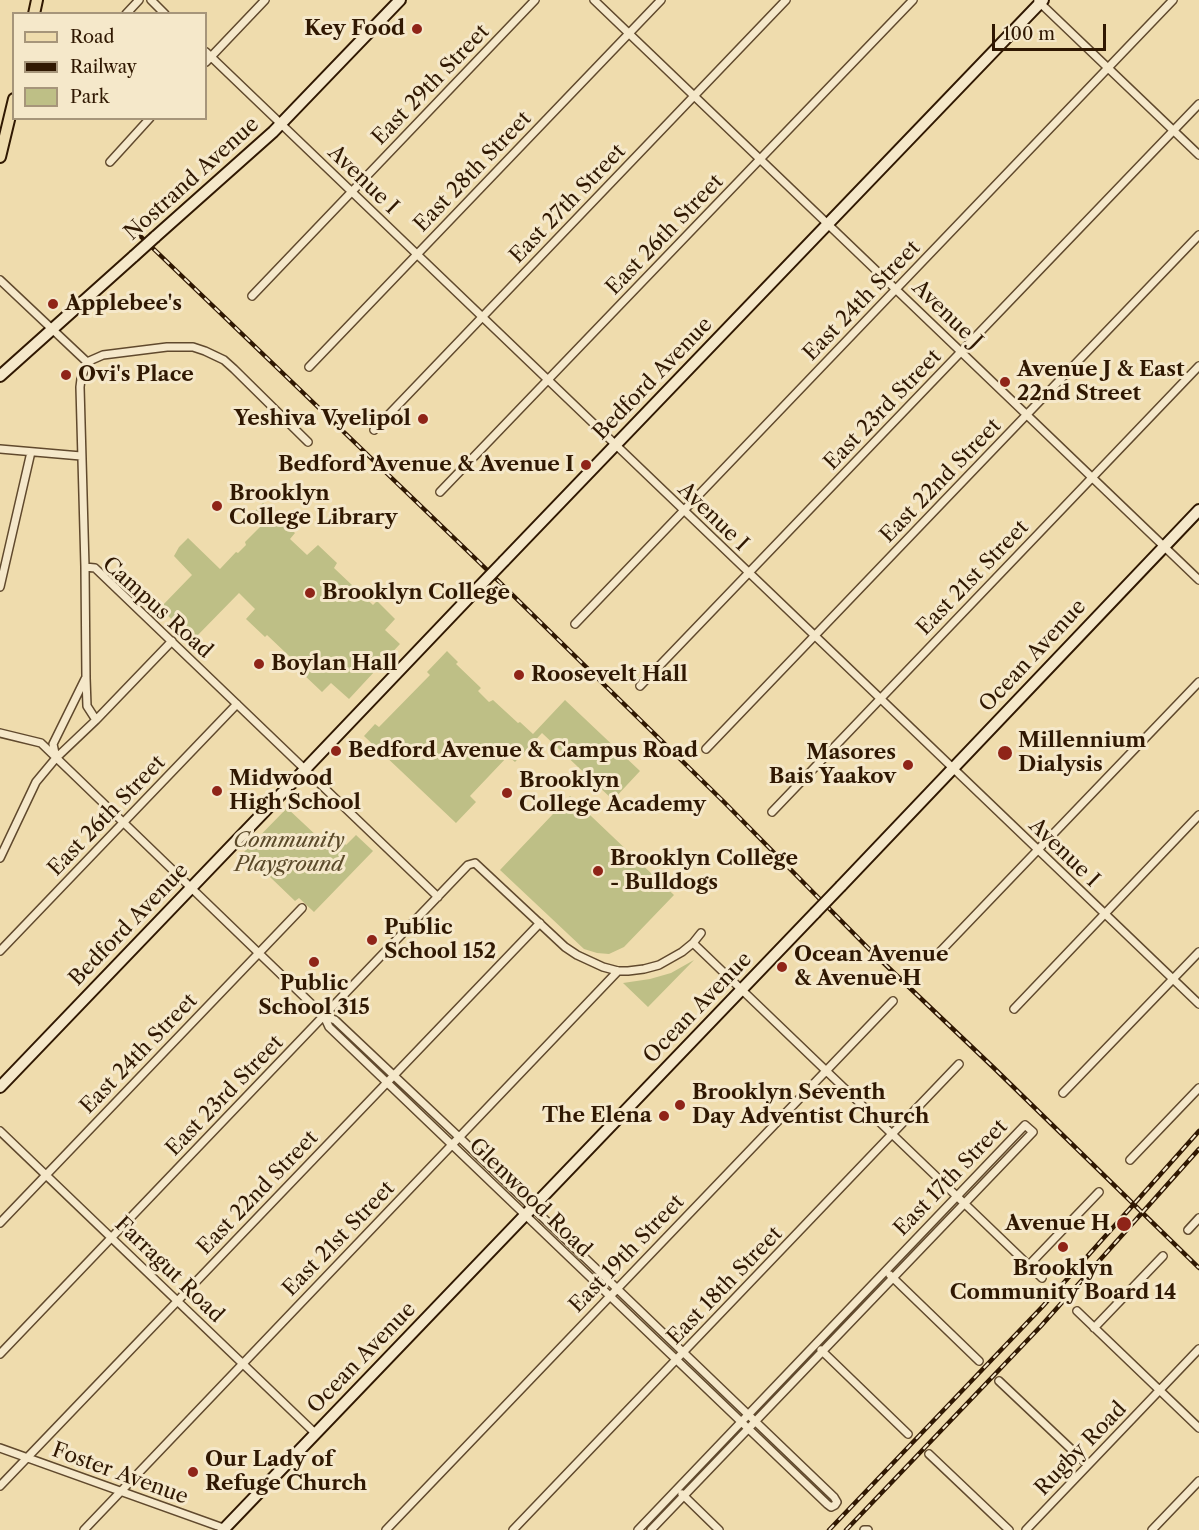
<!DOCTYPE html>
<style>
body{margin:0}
#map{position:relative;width:1199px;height:1530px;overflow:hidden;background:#efdcad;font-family:"Libre Caslon Text",serif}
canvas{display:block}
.legend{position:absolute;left:12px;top:12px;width:195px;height:108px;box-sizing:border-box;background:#f5e8ca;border:2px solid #a6957a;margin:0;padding:8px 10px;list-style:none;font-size:18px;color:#301802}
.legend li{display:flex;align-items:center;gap:12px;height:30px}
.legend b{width:30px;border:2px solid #a6957a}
.scale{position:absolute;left:992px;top:24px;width:114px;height:27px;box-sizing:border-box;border:3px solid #301802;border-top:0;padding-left:8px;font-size:18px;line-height:21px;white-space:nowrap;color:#301802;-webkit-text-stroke:4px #f5e8ca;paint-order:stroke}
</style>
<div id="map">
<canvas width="1199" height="1530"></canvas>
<ul class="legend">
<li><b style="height:8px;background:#efdcad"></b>Road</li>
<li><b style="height:8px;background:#301802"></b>Railway</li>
<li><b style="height:16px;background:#bebf86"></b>Park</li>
</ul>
<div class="scale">100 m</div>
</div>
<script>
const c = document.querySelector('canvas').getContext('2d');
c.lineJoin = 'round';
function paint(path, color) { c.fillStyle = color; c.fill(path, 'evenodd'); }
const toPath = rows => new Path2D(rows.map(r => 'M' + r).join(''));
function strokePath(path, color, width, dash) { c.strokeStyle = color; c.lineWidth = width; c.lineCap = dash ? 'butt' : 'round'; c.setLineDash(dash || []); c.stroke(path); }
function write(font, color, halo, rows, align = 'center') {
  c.font = font + ' "Libre Caslon Text",serif'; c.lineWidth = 6; c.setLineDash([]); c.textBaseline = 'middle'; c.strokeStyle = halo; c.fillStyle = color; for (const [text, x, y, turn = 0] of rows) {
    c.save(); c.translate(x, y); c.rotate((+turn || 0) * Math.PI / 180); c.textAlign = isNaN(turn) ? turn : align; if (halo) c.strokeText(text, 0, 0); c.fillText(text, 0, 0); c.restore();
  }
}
paint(toPath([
 [263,503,295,533,290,539,307,555,318,545,337,563,334,568,373,605,377,601,395,619,385,630,400,644,349,699,331,683,322,692,303,674,305,671,287,654,267,635,265,637,246,619,255,609,239,593,193,640,160,608,192,575,174,556,179,547,188,538,220,569,236,552,238,553,246,545,245,542,263,524,249,512,255,511],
 [447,651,458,662,456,664,481,688,478,691,489,702,493,700,518,723,520,722,533,734,565,700,640,771,613,800,542,733,515,762,508,756,470,796,476,802,456,823,364,736,375,724,379,727,430,675,427,672],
 [570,796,674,895,624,947,609,954,597,953,584,949,500,870],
 [287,808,334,852,344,843,346,845,356,835,373,851,314,912,299,898,295,901,244,852],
 [694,960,648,1007,623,983,650,979,671,973]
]), '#bebf86');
const street = toPath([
 [151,0,165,14],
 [594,0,1199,580],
 [1038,1,1199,155],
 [126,14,139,0],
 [206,52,1199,1004],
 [206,62,265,0],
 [110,162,150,118],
 [0,280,87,362],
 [252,296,535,0],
 [309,367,661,0],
 [374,430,786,0],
 [0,449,81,456],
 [440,492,913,0],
 [85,567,95,568,438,897],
 [0,587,31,452],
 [575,624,1173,0],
 [640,686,1199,104],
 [96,720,87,706,86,678,85,567,80,387,81,379,87,362,103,355,167,347,193,347,205,351,224,360,234,369,308,442],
 [0,733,41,743,324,1016,329,1027,827,1504,831,1507,835,1505,837,1502,834,1497,459,1137,335,1020,324,1016],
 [706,749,1199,235],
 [56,758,53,744,85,679],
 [772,812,1199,366],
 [0,858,36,782,56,758,96,720,172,641],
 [693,943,1042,1278],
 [0,951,237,704],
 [936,956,1199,682],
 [1014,1009,1199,815],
 [1063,1093,1199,952],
 [0,1131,316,1434],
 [1130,1160,1199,1088],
 [0,1223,302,908],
 [1188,1230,1199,1218],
 [1029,1265,1099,1192],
 [890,1275,979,1361],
 [1077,1311,1199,1428],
 [1094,1328,1163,1256],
 [821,1350,908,1434],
 [0,1354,468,865,475,863,565,947,577,955,603,967,618,971,628,971,644,969,659,965,682,952,693,943,701,933],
 [999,1381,1088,1465],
 [0,1448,226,1529],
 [929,1454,1009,1530],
 [0,1486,540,923],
 [682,1494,719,1530],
 [84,1530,618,971],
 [386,1530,893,1001],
 [513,1530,959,1064],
 [638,1530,1025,1125,1033,1132,651,1530],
 [864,1530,868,1530],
 [1026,1530,1199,1349],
 [1152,1530,1199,1481]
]);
const secondary = toPath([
 [155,237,273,132,400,0],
 [0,376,134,256],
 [504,561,1043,0],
 [291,784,477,589],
 [841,886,1199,510],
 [0,1087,286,789],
 [223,1530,815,913]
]);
const primary = toPath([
 [34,14,37,0],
 [0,157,14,99]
]);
strokePath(street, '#60492d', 10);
strokePath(secondary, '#301802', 14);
strokePath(primary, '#301802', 14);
strokePath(street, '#f5e8ca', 7);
strokePath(secondary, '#f5e8ca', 10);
strokePath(primary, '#efdcad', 10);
const rail = toPath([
 [134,230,480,563,724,802,871,951,995,1069,1199,1268],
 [829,1530,1043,1306,1199,1131],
 [846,1530,1041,1326,1199,1149]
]);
strokePath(rail, '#301802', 4.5);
strokePath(rail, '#f5e8ca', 2, [7]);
const secondaryBridge = toPath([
 [134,256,155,237],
 [477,589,504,561],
 [815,913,841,886]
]);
strokePath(secondaryBridge, '#301802', 14, []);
strokePath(secondaryBridge, '#f5e8ca', 10);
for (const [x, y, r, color] of [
 [417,29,6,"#8f2418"],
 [53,304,6,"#8f2418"],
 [66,375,6,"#8f2418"],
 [1005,382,6,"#8f2418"],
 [423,419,6,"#8f2418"],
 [586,465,6,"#8f2418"],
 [217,506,6,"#8f2418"],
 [310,593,6,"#8f2418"],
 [259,664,6,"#8f2418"],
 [519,675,6,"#8f2418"],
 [336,751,6,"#8f2418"],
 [1005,753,8,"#8f2418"],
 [908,765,6,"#8f2418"],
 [217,791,6,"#8f2418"],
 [507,793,6,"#8f2418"],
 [598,871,6,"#8f2418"],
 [372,940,6,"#8f2418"],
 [314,962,6,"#8f2418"],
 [782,967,6,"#8f2418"],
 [680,1105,6,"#8f2418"],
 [664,1116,6,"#8f2418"],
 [1124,1224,8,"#8f2418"],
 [1063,1247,6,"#8f2418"],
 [193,1472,6,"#8f2418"]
]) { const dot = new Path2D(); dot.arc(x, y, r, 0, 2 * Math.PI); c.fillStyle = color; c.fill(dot); strokePath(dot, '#f5e8ca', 2); }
write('bold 21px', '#301802', '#f5e8ca', [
 ["Key Food",405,29,"right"],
 ["Applebee's",65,304],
 ["Avenue J & East",1017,370],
 ["22nd Street",1017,394],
 ["Ovi's Place",78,375],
 ["Yeshiva Vyelipol",411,419,"right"],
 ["Bedford Avenue & Avenue I",574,465,"right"],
 ["Brooklyn",229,494],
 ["College Library",229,518],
 ["Brooklyn College",322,593],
 ["Boylan Hall",271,664],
 ["Roosevelt Hall",531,675],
 ["Millennium",1018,741],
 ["Dialysis",1018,765],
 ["Bedford Avenue & Campus Road",348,751],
 ["Masores",896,753,"right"],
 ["Bais Yaakov",896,777,"right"],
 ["Midwood",229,779],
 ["High School",229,803],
 ["Brooklyn",519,781],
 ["College Academy",519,805],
 ["Brooklyn College",610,859],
 ["- Bulldogs",610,883],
 ["Public",384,928],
 ["School 152",384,952],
 ["Ocean Avenue",794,955],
 ["& Avenue H",794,979],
 ["Public",314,984,"center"],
 ["School 315",314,1008,"center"],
 ["Brooklyn Seventh",692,1093],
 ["Day Adventist Church",692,1117],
 ["The Elena",652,1116,"right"],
 ["Avenue H",1110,1224,"right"],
 ["Brooklyn",1063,1269,"center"],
 ["Community Board 14",1063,1293,"center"],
 ["Our Lady of",205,1460],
 ["Refuge Church",205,1484]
], 'left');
write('21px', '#301802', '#f5e8ca', [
 ["East 29th Street",431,85,-46],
 ["East 28th Street",473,172,-46],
 ["Nostrand Avenue",192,179,-42],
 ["Avenue I",363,180,44],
 ["East 27th Street",568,204,-46],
 ["East 26th Street",665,235,-46],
 ["East 24th Street",862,301,-46],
 ["Avenue J",947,315,44],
 ["Bedford Avenue",653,379,-46],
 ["East 23rd Street",883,410,-46],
 ["East 22nd Street",941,481,-46],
 ["Avenue I",713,517,44],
 ["East 21st Street",973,578,-46],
 ["Campus Road",157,608,42],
 ["Ocean Avenue",1033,656,-47],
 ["East 26th Street",107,816,-46],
 ["Avenue I",1064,853,44],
 ["Bedford Avenue",129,925,-46],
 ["Ocean Avenue",698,1008,-46],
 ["East 24th Street",139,1054,-46],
 ["East 23rd Street",225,1096,-46],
 ["East 17th Street",951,1178,-46],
 ["East 22nd Street",258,1193,-46],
 ["Glenwood Road",530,1198,44],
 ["East 21st Street",339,1239,-46],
 ["East 19th Street",627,1254,-46],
 ["Farragut Road",169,1270,44],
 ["East 18th Street",725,1286,-46],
 ["Ocean Avenue",362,1358,-46],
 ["Rugby Road",1081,1449,-46],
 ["Foster Avenue",120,1474,20]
]);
write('italic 21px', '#5b4a2a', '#f5e8ca', [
 ["Community",289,841],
 ["Playground",289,865]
]);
</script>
